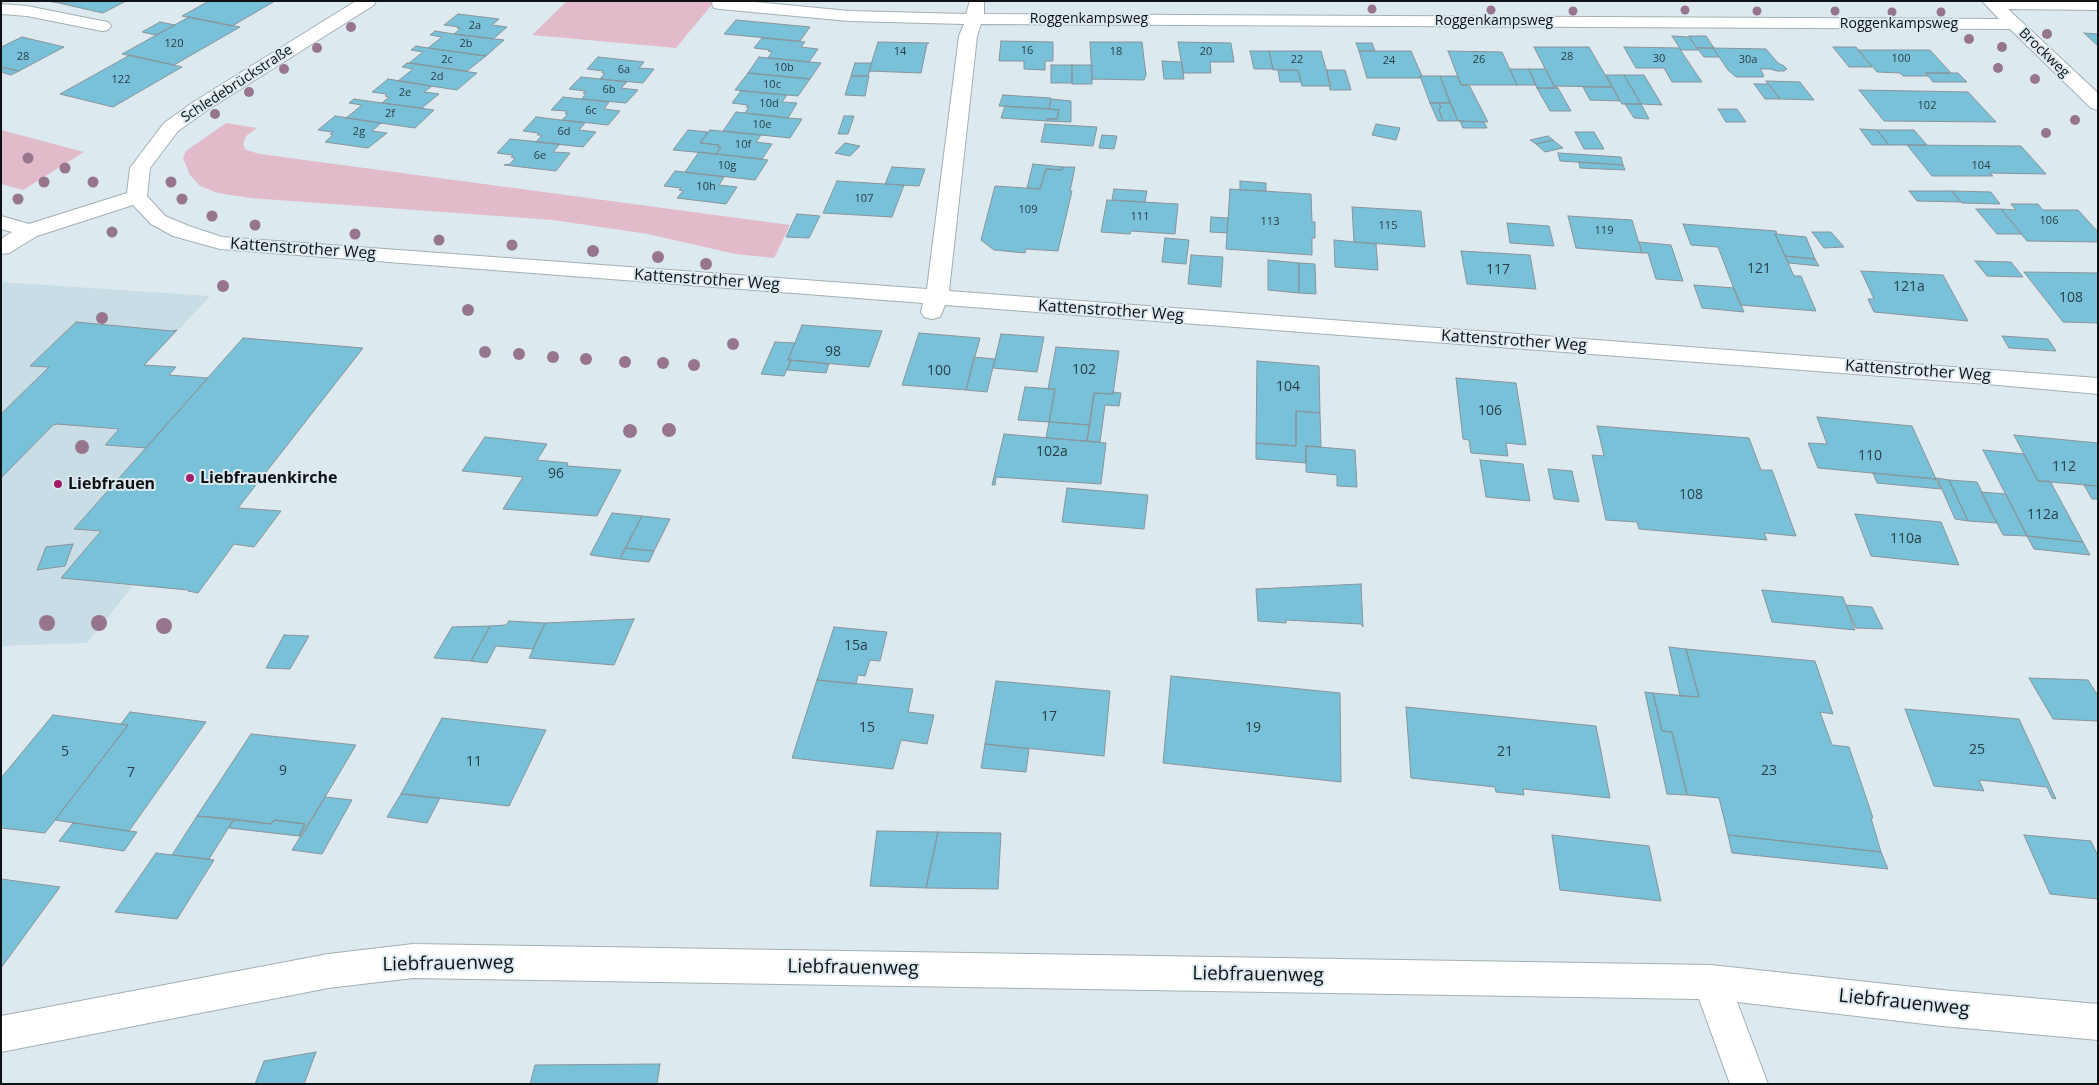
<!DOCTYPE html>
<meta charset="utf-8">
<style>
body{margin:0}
#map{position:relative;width:2099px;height:1085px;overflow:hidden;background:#dceaef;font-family:"Open Sans",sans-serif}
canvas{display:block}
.frame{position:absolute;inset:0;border:2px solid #0e1214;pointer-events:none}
</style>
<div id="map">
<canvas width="2099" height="1085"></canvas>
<div class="frame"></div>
</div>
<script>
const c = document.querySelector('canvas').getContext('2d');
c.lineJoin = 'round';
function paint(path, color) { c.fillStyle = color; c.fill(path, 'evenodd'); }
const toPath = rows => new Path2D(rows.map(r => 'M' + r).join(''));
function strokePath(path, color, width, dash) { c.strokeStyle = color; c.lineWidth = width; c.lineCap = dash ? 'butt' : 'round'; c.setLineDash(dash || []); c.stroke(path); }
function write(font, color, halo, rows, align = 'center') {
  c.font = font + ' "Open Sans",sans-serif'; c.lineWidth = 4; c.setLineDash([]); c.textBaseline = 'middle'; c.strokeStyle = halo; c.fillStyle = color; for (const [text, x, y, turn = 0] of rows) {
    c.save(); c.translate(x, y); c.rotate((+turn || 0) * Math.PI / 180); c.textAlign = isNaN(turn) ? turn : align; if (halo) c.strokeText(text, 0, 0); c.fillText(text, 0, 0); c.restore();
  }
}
paint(toPath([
 [1,282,210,296,88,427,117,430,104,446,146,449,74,529,101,531,62,578,133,586,87,643,1,646]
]), '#c8dde6');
paint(toPath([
 [567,1,715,1,676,48,532,35],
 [226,123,257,128,246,136,243,144,246,150,260,154,790,225,774,258,735,254,648,234,553,220,250,198,218,193,200,186,190,175,183,158,186,151],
 [1,130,84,152,23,190,1,184]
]), '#e1bbca');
const building = toPath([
 [50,1,52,2,126,1,103,13,50,1],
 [209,1,275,1,232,26,182,16,209,1],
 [458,14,499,19,492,25,507,27,493,39,454,34,460,29,457,28,459,27,444,25,458,14],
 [189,17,240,27,174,65,122,54,189,17],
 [736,20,810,27,800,41,724,34,736,20],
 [160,22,175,25,156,35,142,32,160,22],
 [435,31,454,34,504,40,486,56,428,48,442,37,430,35,435,31],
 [2084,33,2098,34,2098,46,2084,33],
 [1672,36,1689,37,1698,50,1681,50,1672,36],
 [1689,36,1706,36,1714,48,1697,48,1689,36],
 [22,37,64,47,19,71,1,67,1,47,22,37],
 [762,38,805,42,801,47,818,49,809,62,768,58,772,52,768,51,770,50,754,48,762,38],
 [1001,41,1053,42,1053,61,1045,61,1045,70,1024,69,1024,61,999,61,1001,41],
 [878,42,929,43,927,44,921,73,869,71,878,42],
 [1090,42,1142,42,1146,75,1144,80,1092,79,1090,42],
 [1178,42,1231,43,1234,62,1210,62,1211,73,1183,73,1178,42],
 [1356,43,1372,43,1375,51,1359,51,1356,43],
 [416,46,428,48,486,56,467,71,409,63,423,52,411,50,416,46],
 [1534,47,1589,47,1612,87,1554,86,1534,47],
 [1624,47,1679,48,1702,82,1672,82,1664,68,1636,68,1624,47],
 [1833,47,1856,47,1872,67,1849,67,1833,47],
 [1697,48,1713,48,1719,57,1704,57,1697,48],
 [1713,48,1766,49,1778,63,1784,66,1787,69,1784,71,1777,71,1770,69,1760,69,1764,76,1763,77,1736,77,1728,70,1713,48],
 [1858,50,1930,50,1951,73,1926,73,1928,76,1903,76,1900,73,1877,72,1858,50],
 [1250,51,1269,51,1273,69,1254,69,1250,51],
 [1269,51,1321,51,1331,86,1302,86,1298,70,1273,70,1269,51],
 [1359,51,1411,51,1422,76,1420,76,1421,78,1367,78,1359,51],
 [1448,51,1502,52,1517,85,1461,85,1448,51],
 [130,55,182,67,113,107,60,94,130,55],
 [598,57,644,62,639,68,654,69,643,83,600,79,605,73,602,73,603,71,587,69,598,57],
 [759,57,768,58,821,63,810,79,748,73,759,57],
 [1162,61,1182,62,1184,79,1164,79,1162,61],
 [407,63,409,63,477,73,457,90,398,81,413,69,402,67,407,63],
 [855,63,872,63,868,76,851,76,855,63],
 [1051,65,1072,65,1072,83,1051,83,1051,65],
 [1072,65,1092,65,1092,84,1072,84,1072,65],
 [1,67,19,71,11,75,1,72,1,67],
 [1510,69,1529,69,1536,85,1517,85,1510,69],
 [1529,69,1546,69,1554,86,1558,88,1537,88,1529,69],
 [1278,70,1298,70,1301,82,1280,82,1278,70],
 [1327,70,1345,70,1351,90,1330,90,1327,70],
 [748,73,810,79,798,96,735,90,748,73],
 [1926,73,1958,73,1967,82,1933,82,1926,73],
 [1606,75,1624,75,1641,104,1622,104,1606,75],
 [1624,75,1644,75,1662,105,1641,104,1624,75],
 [851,76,869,76,865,96,845,95,851,76],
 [1420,76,1440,76,1450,103,1430,103,1420,76],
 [1440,76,1458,76,1461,85,1469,85,1488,122,1458,121,1440,76],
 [581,77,627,82,621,88,638,90,626,103,582,99,586,93,583,93,586,91,569,89,581,77],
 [388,79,432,86,424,92,439,94,422,108,382,103,389,97,385,96,387,94,372,92,388,79],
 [1766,81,1800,82,1814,100,1780,99,1766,81],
 [1754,84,1769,84,1780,99,1765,99,1754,84],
 [1583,87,1612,87,1620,101,1590,100,1583,87],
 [1537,88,1558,88,1571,111,1550,111,1537,88],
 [1859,90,1968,92,1996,122,1884,121,1859,90],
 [741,91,787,95,782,102,797,103,788,118,745,113,749,107,746,107,748,105,732,103,741,91],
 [1003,95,1051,98,1049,109,999,106,1003,95],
 [563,97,609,102,604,109,620,111,608,125,562,120,568,114,565,114,567,111,551,110,563,97],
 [354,99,382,103,434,110,415,128,346,118,362,105,349,103,354,99],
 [1051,99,1071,101,1071,122,1047,121,1047,119,1057,119,1059,110,1049,109,1051,99],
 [1430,103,1439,103,1441,107,1439,110,1443,121,1438,121,1430,103],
 [1439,103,1450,103,1458,121,1443,121,1439,110,1441,107,1439,103],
 [1625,104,1641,104,1649,119,1634,118,1625,104],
 [1005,106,1049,109,1059,110,1057,119,1047,119,1047,121,1001,118,1005,106],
 [1718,109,1737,109,1746,122,1726,122,1718,109],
 [736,112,788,118,802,119,790,138,723,131,736,112],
 [335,116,381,123,372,131,387,133,368,148,325,142,333,135,330,134,333,132,318,130,335,116],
 [844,116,854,116,848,134,838,134,844,116],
 [536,117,585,123,579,130,596,132,583,147,536,142,542,135,537,135,539,133,523,131,536,117],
 [1460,121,1484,122,1487,128,1463,128,1460,121],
 [1045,124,1097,127,1093,146,1041,142,1045,124],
 [1376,124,1400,128,1396,140,1372,135,1376,124],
 [1860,129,1877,130,1889,145,1872,145,1860,129],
 [688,130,708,132,700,143,719,145,718,147,721,148,716,154,673,150,688,130],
 [710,130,761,135,756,142,772,144,762,159,716,154,721,148,718,147,719,145,700,143,710,130],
 [1877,130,1914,130,1927,145,1889,145,1877,130],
 [1575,132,1594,132,1604,149,1584,149,1575,132],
 [1102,135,1117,136,1114,149,1099,148,1102,135],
 [1548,136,1553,140,1536,144,1530,140,1548,136],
 [510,139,560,144,553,152,570,153,556,171,504,165,510,164,515,158,511,157,513,155,497,153,510,139],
 [1553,140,1563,148,1545,152,1536,144,1553,140],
 [845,143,860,146,850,156,835,153,845,143],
 [1907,145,2021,146,2046,174,1990,173,1993,176,1932,176,1907,145],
 [699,152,716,154,768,160,755,180,685,172,699,152],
 [1558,153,1621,157,1623,165,1560,161,1558,153],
 [1579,162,1623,165,1625,170,1580,168,1579,162],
 [1033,164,1063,167,1062,170,1046,169,1040,189,1027,188,1033,164],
 [892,167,925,169,919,186,885,184,892,167],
 [1063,167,1075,167,1070,191,1072,191,1058,251,1026,249,1025,253,994,250,981,240,995,186,1040,189,1046,169,1062,170,1063,167],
 [675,171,724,177,719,185,737,187,726,204,677,198,683,191,679,190,681,188,664,186,675,171],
 [837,181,885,184,904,185,892,217,823,213,837,181],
 [1240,181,1266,183,1266,191,1240,190,1240,181],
 [1114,189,1147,191,1145,202,1112,200,1114,189],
 [1230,189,1311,194,1312,222,1315,222,1315,238,1312,238,1312,255,1226,249,1230,189],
 [1909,191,1952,191,1961,202,1917,201,1909,191],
 [1952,191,1991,192,2000,204,1962,203,1952,191],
 [1107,200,1178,204,1175,234,1131,231,1130,234,1101,232,1107,200],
 [2011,204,2038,204,2043,210,2078,210,2098,232,2098,242,2027,241,2001,209,2016,210,2011,204],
 [1352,207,1421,211,1425,247,1354,242,1352,207],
 [1976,209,2001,209,2022,234,1997,234,1976,209],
 [797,214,820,216,809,238,786,237,797,214],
 [1568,216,1632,220,1642,253,1576,248,1568,216],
 [1211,217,1228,218,1227,233,1210,232,1211,217],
 [1507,223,1549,226,1554,246,1510,243,1507,223],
 [1683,224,1776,231,1777,234,1775,234,1794,276,1801,276,1816,311,1740,305,1718,247,1691,245,1683,224],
 [1812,232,1831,232,1844,247,1824,248,1812,232],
 [1775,234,1806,237,1815,259,1785,256,1775,234],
 [1165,238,1189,240,1186,264,1162,262,1165,238],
 [1334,240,1376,244,1378,270,1335,267,1334,240],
 [1639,242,1671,245,1683,281,1656,279,1648,253,1642,253,1639,242],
 [1461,251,1530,255,1536,289,1467,284,1461,251],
 [1191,255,1223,257,1221,287,1188,284,1191,255],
 [1785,256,1815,259,1819,266,1789,263,1785,256],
 [1268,260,1299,263,1299,293,1268,290,1268,260],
 [1975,261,2011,262,2023,277,1987,276,1975,261],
 [1299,263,1315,264,1316,294,1299,293,1299,263],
 [1861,271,1943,275,1968,321,1874,312,1868,299,1874,299,1861,271],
 [2024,272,2098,273,2098,323,2063,322,2024,272],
 [1694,285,1734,288,1744,312,1702,308,1694,285],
 [76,322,172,331,177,330,144,365,176,367,169,375,208,378,146,448,105,445,119,429,57,424,53,425,1,478,1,414,49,367,30,366,76,322],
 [802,325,882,331,869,367,788,360,802,325],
 [919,333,980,338,966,390,902,385,919,333],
 [1001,334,1044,337,1037,372,993,368,1001,334],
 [2002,336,2048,339,2056,351,2009,348,2002,336],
 [243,338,363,348,238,508,281,511,254,547,234,544,198,593,188,591,188,590,61,578,101,531,74,529,243,338],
 [775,342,795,343,788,360,791,360,784,376,761,374,775,342],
 [1056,347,1119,351,1113,394,1094,393,1090,425,1049,422,1055,389,1048,389,1056,347],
 [974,357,995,359,987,392,966,390,974,357],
 [791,360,829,364,826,373,787,370,791,360],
 [1257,361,1319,366,1320,413,1296,411,1296,446,1256,443,1257,361],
 [1456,378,1516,383,1526,445,1506,443,1508,456,1471,453,1469,440,1463,439,1456,378],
 [1025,387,1055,389,1049,422,1018,420,1025,387],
 [1113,392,1121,393,1119,406,1105,405,1100,442,1087,441,1094,393,1113,394,1113,392],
 [1296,411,1320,413,1321,447,1306,446,1306,463,1256,459,1256,443,1296,446,1296,411],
 [1817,417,1912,426,1936,479,1818,468,1808,443,1827,444,1817,417],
 [1049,422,1090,425,1087,441,1046,438,1049,422],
 [1597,426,1749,438,1761,470,1772,470,1796,536,1764,533,1767,540,1639,529,1637,522,1606,520,1592,455,1604,456,1597,426],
 [1004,434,1106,443,1101,484,996,477,995,485,992,485,1004,434],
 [2014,435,2098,443,2098,486,2038,481,2014,435],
 [485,437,547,444,537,460,568,463,567,466,621,470,597,516,503,509,523,477,462,471,485,437],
 [1306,446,1355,450,1357,487,1337,486,1337,475,1306,472,1306,446],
 [1983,450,2024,454,2038,481,2050,481,2083,542,2027,536,1983,450],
 [1480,460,1523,464,1530,501,1486,497,1480,460],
 [1548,469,1572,471,1579,502,1554,499,1548,469],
 [1873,473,1936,479,1941,489,1877,483,1873,473],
 [1937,478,1949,480,1968,521,1955,519,1937,478],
 [1949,480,1977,482,1997,523,1968,521,1949,480],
 [2084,485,2098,486,2098,499,2092,499,2084,485],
 [1067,488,1148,495,1144,529,1062,522,1067,488],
 [1981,492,2006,494,2027,536,2003,535,1981,492],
 [612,513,642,516,620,559,590,555,612,513],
 [1855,514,1941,522,1959,565,1871,556,1855,514],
 [642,516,670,519,654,551,625,548,642,516],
 [2027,536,2083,542,2090,555,2034,549,2027,536],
 [73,544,65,566,37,570,46,547,73,544],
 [625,548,654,551,649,562,620,559,625,548],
 [1361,584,1363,627,1361,624,1286,620,1286,623,1258,621,1256,589,1361,584],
 [1762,590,1843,597,1855,630,1772,622,1762,590],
 [1846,605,1872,607,1883,629,1856,628,1846,605],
 [634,619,614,665,529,658,545,623,634,619],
 [509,621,545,623,533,649,496,646,487,663,471,661,490,626,506,625,509,621],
 [490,626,471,661,434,658,452,627,490,626],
 [834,627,887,632,880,661,870,660,865,676,858,675,856,684,817,680,834,627],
 [284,635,309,636,290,669,266,668,284,635],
 [1669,647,1686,649,1699,697,1680,696,1669,647],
 [1686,649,1815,661,1833,714,1820,712,1832,745,1849,747,1873,818,1871,818,1881,852,1728,835,1719,798,1687,795,1672,732,1662,731,1653,693,1699,697,1686,649],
 [1171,676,1340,693,1341,782,1163,763,1171,676],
 [2029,678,2088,680,2098,696,2098,721,2053,719,2029,678],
 [817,680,913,689,908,712,934,715,927,744,901,740,893,769,792,758,817,680],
 [996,681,1110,691,1104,756,985,744,996,681],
 [1645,692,1653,693,1662,731,1672,732,1687,795,1667,794,1645,692],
 [1406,707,1596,726,1610,798,1523,789,1524,795,1496,792,1495,787,1411,778,1406,707],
 [1905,709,2019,719,2056,799,2052,798,2047,787,1979,780,1984,791,1934,786,1905,709],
 [130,712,206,722,129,831,55,820,128,725,121,724,130,712],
 [53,715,128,725,45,833,1,828,1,778,53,715],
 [442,718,546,730,509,806,401,794,442,718],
 [251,734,356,745,302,836,299,836,305,824,274,820,271,824,197,816,251,734],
 [985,744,1029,749,1026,772,981,768,985,744],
 [401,794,404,794,440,798,427,823,387,817,401,794],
 [325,797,352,800,322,854,292,850,325,797],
 [197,816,234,819,209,859,172,855,197,816],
 [234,819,271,824,274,820,305,824,299,836,229,828,234,819],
 [73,823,129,831,137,832,124,851,59,841,73,823],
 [877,831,938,832,926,888,870,886,877,831],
 [938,832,1001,833,998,889,926,888,938,832],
 [1552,835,1649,846,1661,901,1560,890,1552,835],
 [1728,835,1881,852,1888,869,1732,853,1728,835],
 [2024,835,2091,841,2098,856,2098,899,2050,894,2024,835],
 [156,853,214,860,177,919,115,912,156,853],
 [1,879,60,887,1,968,1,879],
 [316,1052,304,1084,255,1084,264,1061,316,1052],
 [660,1064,657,1084,530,1084,535,1065,660,1064]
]);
paint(building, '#79c0d9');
strokePath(building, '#889499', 1);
const minor = toPath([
 [356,1,376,1,374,5,209,109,178,131,150,168,147,196,165,216,189,226,222,237,927,289,959,36,964,24,849,21,720,9,714,8,712,4,713,1,745,1,849,11,966,14,970,1,984,1,984,14,1999,19,1982,1,2098,1,2098,10,2008,9,2098,93,2098,110,2091,108,2010,29,981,24,977,36,949,291,2098,378,2098,394,1987,384,945,305,940,317,932,319,924,317,921,312,923,303,220,249,173,236,151,224,133,205,37,236,9,253,1,254,1,239,12,232,1,229,1,216,29,224,127,193,130,168,164,123,195,101,356,1],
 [1,4,27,6,102,21,108,22,111,26,108,30,102,31,27,16,1,14,1,4],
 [413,944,1711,965,1942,990,2098,1004,2098,1040,1942,1026,1737,1002,1768,1084,1730,1084,1699,999,413,978,328,988,1,1052,1,1016,328,954,413,944]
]);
strokePath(minor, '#a2afb3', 2);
paint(minor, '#fff');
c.fillStyle = '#97768d';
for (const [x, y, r] of [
 [1372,9,4.5],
 [1491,10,4.5],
 [1685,10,4.5],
 [1573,11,4.5],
 [1757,11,4.5],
 [1835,11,4.5],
 [1892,12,4.5],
 [1941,12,4.5],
 [351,27,5],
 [2047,34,5],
 [1969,39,5],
 [2002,47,5],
 [317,48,5],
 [1998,68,5],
 [284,69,5],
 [2035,79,5],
 [249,92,5],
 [215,114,5],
 [2075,120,5],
 [2046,133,5],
 [28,158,5.5],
 [65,168,5.5],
 [44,182,5.5],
 [93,182,5.5],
 [171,182,5.5],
 [18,199,5.5],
 [182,199,5.5],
 [212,216,5.5],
 [255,225,5.5],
 [112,232,5.5],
 [355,234,5.5],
 [439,240,5.5],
 [512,245,5.5],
 [593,251,6],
 [658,257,6],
 [706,264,6],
 [223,286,6],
 [468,310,6],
 [102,318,6],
 [733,344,6],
 [485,352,6],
 [519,354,6],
 [553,357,6],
 [586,359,6],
 [625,362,6],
 [663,363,6],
 [694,365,6],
 [669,430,7],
 [630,431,7],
 [82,447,7],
 [47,623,8],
 [99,623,8],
 [164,626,8]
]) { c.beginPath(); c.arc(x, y, r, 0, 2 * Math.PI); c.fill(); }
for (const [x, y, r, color] of [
 [190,478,5,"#a41d68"],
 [58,484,5,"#a41d68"]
]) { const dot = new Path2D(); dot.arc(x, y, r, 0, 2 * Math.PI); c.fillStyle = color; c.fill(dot); strokePath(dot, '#dceaef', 2); }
write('11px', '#293e45', null, [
 ["2a",475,26],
 ["120",174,44],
 ["2b",466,44],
 ["16",1027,51],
 ["14",900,52],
 ["18",1116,52],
 ["20",1206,52],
 ["28",23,57],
 ["28",1567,57],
 ["30",1659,59],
 ["100",1901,59],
 ["2c",447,60],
 ["22",1297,60],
 ["26",1479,60],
 ["30a",1748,60],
 ["24",1389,61],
 ["10b",784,68],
 ["6a",624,70],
 ["2d",437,77],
 ["122",121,80],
 ["10c",772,85],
 ["6b",609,90],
 ["2e",405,93],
 ["10d",769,104],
 ["102",1927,106],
 ["6c",591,111],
 ["2f",390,114],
 ["10e",762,125],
 ["2g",359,132],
 ["6d",564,132],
 ["10f",743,145],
 ["6e",540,156],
 ["10g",727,166],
 ["104",1981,166],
 ["10h",706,187],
 ["107",864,199],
 ["109",1028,210],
 ["111",1140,217],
 ["106",2049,221],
 ["113",1270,222],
 ["115",1388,226],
 ["119",1604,231]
]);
write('14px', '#0e1214', '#dceaef', [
 ["Roggenkampsweg",1089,19],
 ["Roggenkampsweg",1494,21],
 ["Roggenkampsweg",1899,24],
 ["Brockweg",2044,53,44],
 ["Schledebrückstraße",237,84,-33]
]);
write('14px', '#293e45', null, [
 ["121",1759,269],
 ["117",1498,270],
 ["121a",1909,287],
 ["108",2071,298],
 ["98",833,352],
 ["102",1084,370],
 ["100",939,371],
 ["104",1288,387],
 ["106",1490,411],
 ["102a",1052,452],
 ["110",1870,456],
 ["112",2064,467],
 ["96",556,474],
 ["108",1691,495],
 ["112a",2043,515],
 ["110a",1906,539],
 ["15a",856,646],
 ["17",1049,717],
 ["15",867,728],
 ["19",1253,728],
 ["25",1977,750],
 ["5",65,752],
 ["21",1505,752],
 ["11",474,762],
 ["9",283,771],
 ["23",1769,771],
 ["7",131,773]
]);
write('16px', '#0e1214', '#dceaef', [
 ["Kattenstrother Weg",303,249,4],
 ["Kattenstrother Weg",707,280,4],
 ["Kattenstrother Weg",1111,311,4],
 ["Kattenstrother Weg",1514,341,4],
 ["Kattenstrother Weg",1918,371,4]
]);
write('bold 16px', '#0e1214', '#dceaef', [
 ["Liebfrauenkirche",200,478],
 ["Liebfrauen",68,484]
], 'left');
write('19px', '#0e1214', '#dceaef', [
 ["Liebfrauenweg",448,964,-1],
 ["Liebfrauenweg",853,968,1],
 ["Liebfrauenweg",1258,975,1],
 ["Liebfrauenweg",1904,1003,6]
]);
</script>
